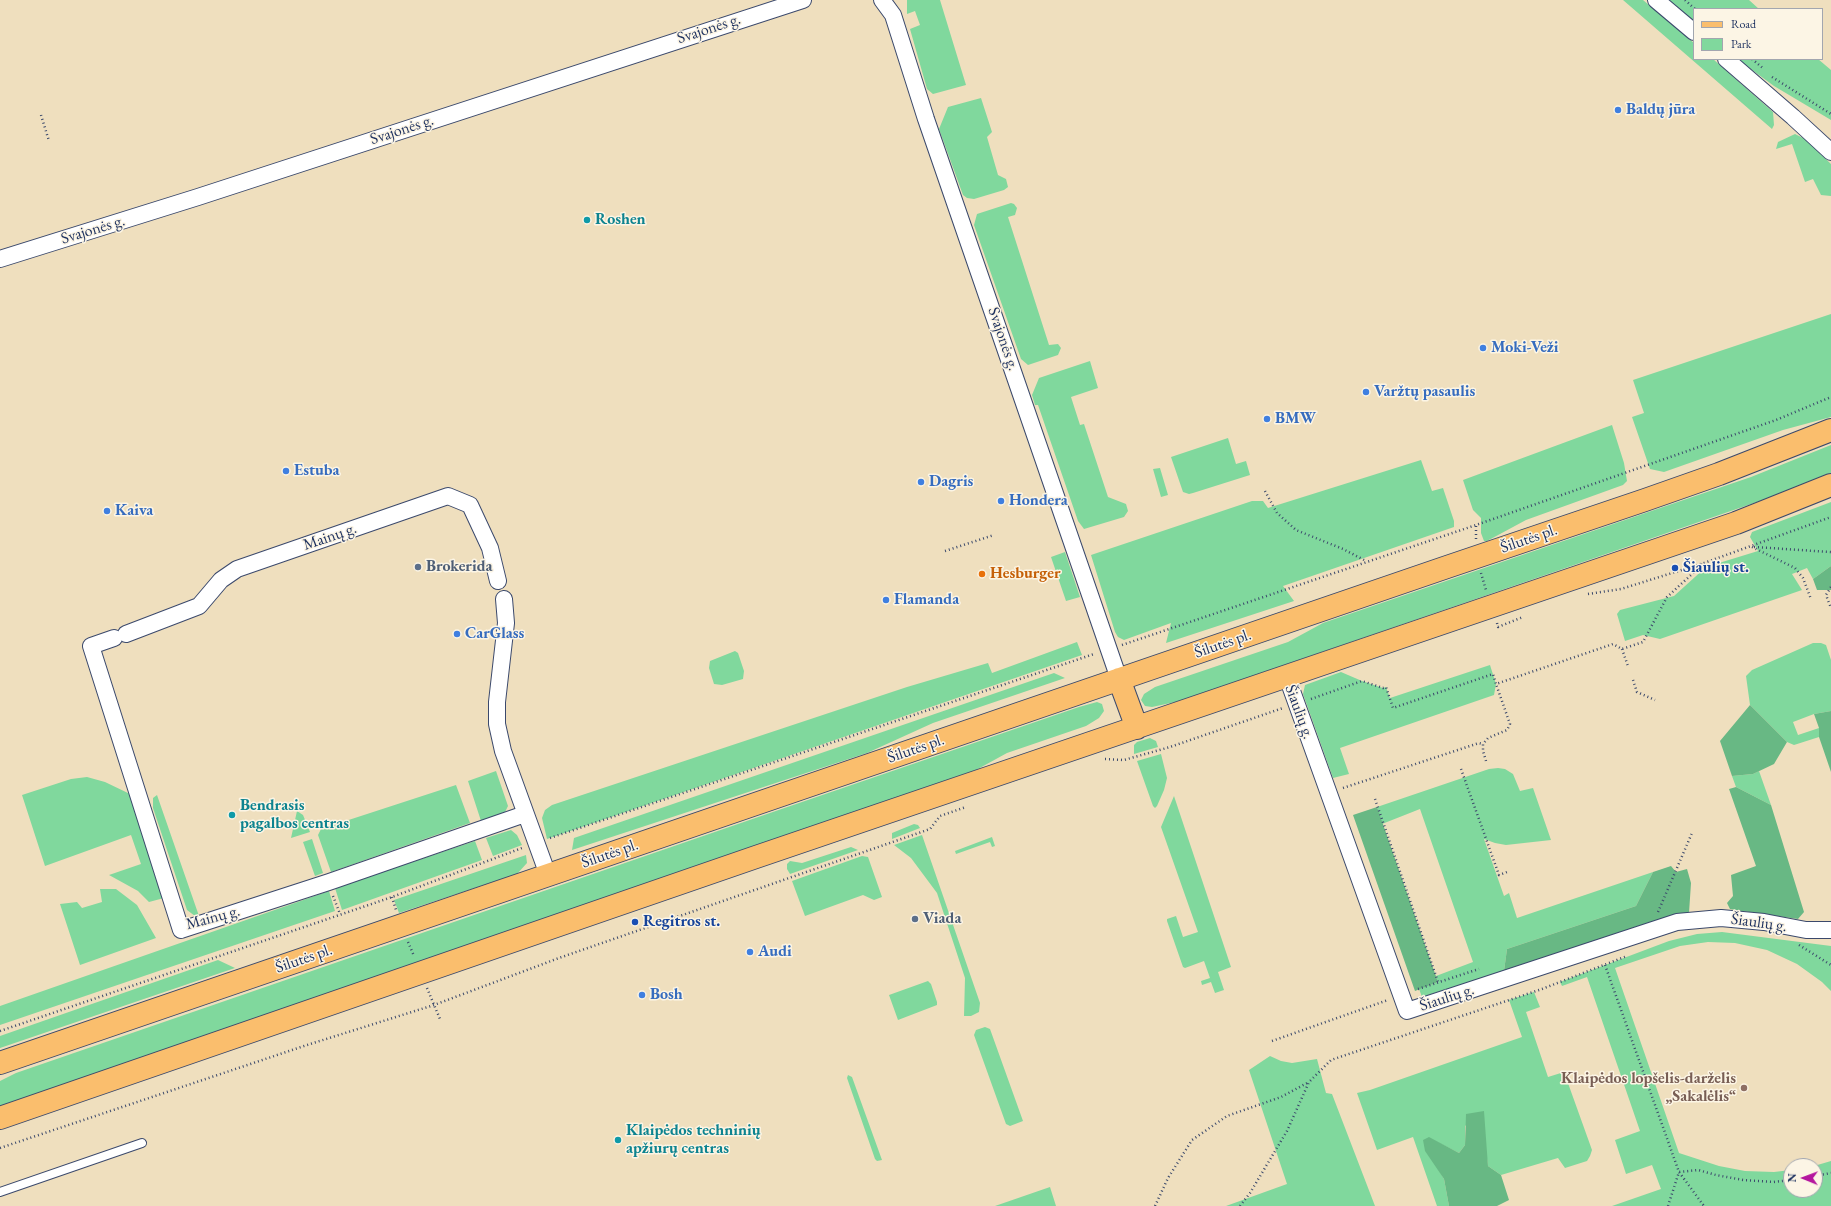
<!DOCTYPE html>
<meta charset="utf-8">
<style>
body{margin:0}
#map{position:relative;width:1831px;height:1206px;overflow:hidden;background:#efdfbe;font-family:"EB Garamond",serif}
canvas{display:block}
.legend{position:absolute;left:1693px;top:8px;width:130px;height:52px;box-sizing:border-box;background:#fcf5e5;border:1px solid #a2a6af;margin:0;padding:5px 7px;list-style:none;font-size:12px;color:#1b2f5e}
.legend li{display:flex;align-items:center;gap:8px;height:20px}
.legend b{width:20px;border:1px solid #a2a6af}
.north{position:absolute;left:1783px;top:1158px;width:40px;height:40px;box-sizing:border-box;background:#fcf5e5;border:1px solid #a2a6af;border-radius:50%;rotate:271deg;font-size:11px;font-weight:700;line-height:16px;text-align:center;color:#1b2f5e}
.north::after{content:'';display:block;margin:auto;width:14px;height:18px;background:#b5179e;clip-path:polygon(50% 0,100% 100%,50% 72%,0 100%)}
</style>
<div id="map">
<canvas width="1831" height="1206"></canvas>
<ul class="legend">
<li><b style="height:5px;background:#fabe6d"></b>Road</li>
<li><b style="height:11px;background:#80d89d"></b>Park</li>
</ul>
<div class="north">N</div>
</div>
<script>
const c = document.querySelector('canvas').getContext('2d');
c.lineJoin = 'round';
function paint(path, color) { c.fillStyle = color; c.fill(path, 'evenodd'); }
const toPath = rows => new Path2D(rows.map(r => 'M' + r).join(''));
function strokePath(path, color, width, dash) { c.strokeStyle = color; c.lineWidth = width; c.lineCap = dash ? 'butt' : 'round'; c.setLineDash(dash || []); c.stroke(path); }
function write(font, color, halo, rows, align = 'center') {
  c.font = font + ' "EB Garamond",serif'; c.lineWidth = 3; c.setLineDash([]); c.textBaseline = 'middle'; c.strokeStyle = halo; c.fillStyle = color; for (const [text, x, y, turn = 0] of rows) {
    c.save(); c.translate(x, y); c.rotate((+turn || 0) * Math.PI / 180); c.textAlign = isNaN(turn) ? turn : align; if (halo) c.strokeText(text, 0, 0); c.fillText(text, 0, 0); c.restore();
  }
}
paint(toPath([
 [907,0,940,0,966,85,933,94,927,89,910,29,920,25,915,11,907,14],
 [1623,0,1643,0,1694,43,1694,59,1713,59,1773,112,1774,125,1772,129],
 [1667,0,1749,0,1759,9,1694,9,1694,23],
 [1737,59,1818,59,1831,70,1831,120,1774,86],
 [981,98,992,132,987,137,998,175,1006,179,1008,187,1004,190,974,199,967,198,963,195,939,129,948,107],
 [1795,134,1805,139,1831,164,1831,196,1821,195,1813,179,1805,182,1792,144,1776,149,1778,142],
 [1011,203,1014,204,1017,208,1015,215,1008,217,1049,345,1058,344,1061,348,1058,355,1028,365,1021,359,974,225,977,214],
 [1831,314,1831,417,1783,430,1664,472,1650,469,1632,417,1644,413,1633,380],
 [1090,361,1098,388,1071,397,1080,425,1084,424,1108,497,1126,504,1128,511,1124,517,1084,529,1078,521,1038,405,1035,405,1032,395,1039,378],
 [1612,425,1624,463,1627,481,1623,485,1526,520,1487,541,1484,541,1481,533,1481,518,1473,510,1463,480],
 [1228,438,1236,464,1246,461,1250,475,1193,493,1189,494,1183,492,1171,457],
 [1831,445,1831,473,1783,493,1180,701,1152,707,1145,706,1141,700,1144,694,1155,687,1288,642,1323,623,1751,477],
 [1421,460,1432,491,1443,488,1454,521,1454,527,1283,586,1294,601,1166,643,1171,623,1124,640,1118,637,1115,632,1091,555,1252,501,1263,501,1268,508],
 [1160,468,1168,495,1161,497,1153,469],
 [1831,502,1831,566,1813,579,1807,568,1792,574,1802,590,1660,639,1643,635,1625,641,1617,614,1620,610,1674,596,1706,567,1758,551,1750,537,1752,532],
 [1065,552,1080,597,1066,601,1051,557],
 [1077,642,1082,655,547,839,542,818,545,810,552,805,907,687,988,663,992,673],
 [1813,643,1821,643,1826,645,1831,660,1831,711,1814,714,1793,722,1798,735,1819,728,1819,737,1794,745,1787,742,1750,705,1746,676,1752,670],
 [735,651,738,653,744,671,743,679,722,685,714,684,709,668,710,661],
 [1490,665,1496,684,1494,695,1340,748,1349,774,1333,778,1303,694,1305,685,1341,672,1362,681,1383,688,1386,687,1390,698],
 [1054,673,1065,678,933,723,867,753,572,850,574,838],
 [1097,702,1102,704,1104,711,1099,718,1086,726,1007,753,976,770,0,1106,0,1081,16,1073,767,814,1079,707],
 [1150,738,1156,741,1158,747,1134,754,1134,745,1137,742],
 [1161,754,1167,778,1164,790,1157,806,1155,808,1153,806,1137,761],
 [1498,768,1505,769,1513,774,1520,791,1533,788,1551,840,1506,845,1495,843,1484,839,1504,896,1509,893,1517,918,1653,872,1636,906,1507,949,1504,971,1422,997,1419,989,1438,982,1436,976,1473,962,1420,809,1382,824,1377,807,1489,769],
 [496,771,508,806,505,812,481,821,468,781],
 [1759,771,1771,805,1736,787,1732,776,1753,774],
 [87,777,105,782,130,794,164,898,149,902,138,891,109,875,141,864,131,835,45,866,22,795,71,779],
 [456,785,470,823,331,872,318,835,321,829],
 [157,795,199,916,195,916,187,910,153,808,153,798],
 [1174,796,1231,967,1218,972,1224,990,1215,993,1211,982,1202,985,1201,981,1210,978,1204,961,1185,968,1183,967,1167,921,1167,919,1176,916,1183,937,1198,932,1161,827],
 [297,811,303,815,310,832,291,838],
 [914,824,918,825,920,828,892,839,892,833],
 [511,830,517,835,522,845,493,856,486,838],
 [922,835,980,1003,979,1012,971,1016,964,1016,965,978,937,893,911,858,894,845],
 [992,837,995,846,992,847,990,842,956,854,955,851],
 [312,839,323,873,315,876,303,842],
 [475,841,482,860,342,910,335,888],
 [851,847,858,850,790,874,787,869,787,864,790,861,802,863],
 [526,855,527,863,517,874,399,913,394,900],
 [862,856,868,857,882,897,874,900,863,895,805,916,792,881],
 [100,889,116,889,137,905,156,938,80,965,60,904,77,902,82,908,102,902],
 [329,891,335,911,0,1025,0,1006],
 [1722,932,1831,946,1831,991,1822,982,1797,964,1767,950,1735,943,1708,942,1680,946,1615,968,1679,1153,1719,1166,1745,1171,1774,1172,1791,1170,1791,1190,1815,1190,1815,1166,1814,1166,1831,1161,1831,1206,1612,1206,1661,1189,1652,1165,1626,1174,1615,1140,1640,1131,1587,977,1562,986,1560,982,1669,941,1697,934],
 [218,960,235,968,0,1048,0,1036],
 [928,981,931,984,937,1002,937,1005,898,1020,889,995],
 [1534,992,1540,1007,1526,1012,1548,1077,1564,1072,1592,1150,1590,1156,1587,1161,1565,1168,1558,1158,1501,1175,1488,1166,1486,1151,1465,1125,1465,1145,1459,1153,1429,1138,1436,1165,1444,1179,1449,1206,1437,1206,1413,1137,1377,1150,1357,1093,1370,1090,1522,1037,1509,1000],
 [985,1027,990,1029,1023,1121,1010,1126,1006,1124,974,1035,976,1030],
 [1270,1056,1281,1061,1292,1063,1317,1059,1326,1093,1332,1094,1375,1206,1226,1206,1287,1184,1249,1070],
 [848,1075,852,1077,882,1160,877,1161,875,1159,847,1078],
 [1050,1187,1056,1206,995,1206]
]), '#80d89d');
paint(toPath([
 [1831,566,1831,590,1817,590,1813,579],
 [1750,705,1787,742,1774,764,1753,774,1732,776,1720,741],
 [1831,711,1831,772,1819,737,1819,728,1814,714],
 [1736,787,1771,805,1804,912,1798,919,1735,910,1730,909,1727,903,1733,896,1731,875,1756,866,1729,789],
 [1377,807,1438,982,1415,991,1353,815],
 [1671,866,1676,872,1687,869,1691,883,1689,913,1504,971,1507,949,1636,906,1653,872],
 [1484,1111,1488,1166,1501,1175,1509,1200,1497,1206,1449,1206,1444,1179,1425,1151,1423,1140,1429,1137,1459,1153,1465,1145,1466,1114]
]), '#68b884');
const service = toPath([
 [0,1192,142,1143]
]);
const minor = toPath([
 [882,0,893,15,926,119,1119,679],
 [1656,0,1694,32],
 [1726,59,1793,117,1831,152],
 [0,259,198,197,803,0],
 [504,599,506,623,497,702,497,724,503,751,548,875],
 [126,634,199,606,221,580,237,569,448,496,470,505,490,548,498,581],
 [114,638,91,646,181,930,329,882,525,814],
 [1287,677,1407,1011,1677,922,1721,918,1764,922,1806,930,1831,930]
]);
const primary = toPath([
 [1119,679,1137,728],
 [0,1063,1447,567,1645,500,1719,474,1831,430],
 [0,1118,756,857,1736,523,1831,485]
]);
strokePath(service, '#3b496c', 10);
strokePath(minor, '#3b496c', 18);
strokePath(primary, '#3b496c', 24);
strokePath(toPath([
 [1685,0,1695,9],
 [1752,59,1764,69],
 [1772,77,1831,114],
 [41,115,49,141],
 [1265,491,1277,513,1296,530,1343,549,1366,561],
 [1476,539,1476,525],
 [1752,547,1795,568,1803,578,1811,599],
 [1754,547,1831,552],
 [945,551,994,535],
 [1481,573,1486,590],
 [1831,587,1826,595,1831,608],
 [1588,594,1621,589,1704,563,1831,517],
 [1497,623,1498,627,1523,617],
 [1122,645,1476,525,1776,420,1831,397],
 [1622,649,1628,666],
 [1633,680,1637,692,1655,700],
 [1311,699,1362,681,1383,688,1386,687,1393,708,1493,674,1496,684,1613,644,1622,649,1643,642,1667,597,1704,563],
 [1105,759,1124,760,1170,747,1283,708],
 [1486,761,1483,751,1483,744,1488,738,1507,730,1510,724,1496,684],
 [1461,769,1499,875,1507,872],
 [1343,788,1479,743,1483,744],
 [1375,799,1438,982],
 [550,838,1094,654],
 [333,896,340,914],
 [392,897,396,910],
 [1658,912,1692,833],
 [408,942,414,956],
 [1799,945,1831,965],
 [1605,965,1679,1172,1704,1206],
 [427,988,440,1019],
 [1418,989,1479,969],
 [0,1031,392,897,522,848],
 [1272,1041,1388,1000],
 [0,1148,307,1045,434,1005,559,958,930,829,940,816,966,807],
 [1815,1176,1831,1173],
 [1155,1206,1168,1178,1192,1140,1227,1116,1281,1097,1309,1082],
 [1240,1206,1250,1193,1287,1131,1309,1082,1331,1060,1542,989,1627,956],
 [1668,1206,1679,1172,1698,1170,1716,1175,1743,1180,1773,1182,1791,1180]
]), '#3b496c', 2.5, [1, 3]);
strokePath(service, '#fff', 8);
strokePath(minor, '#fff', 16);
strokePath(primary, '#fabe6d', 22);
for (const [x, y, r, color] of [
 [1618,110,4,"#3f7fe0"],
 [587,220,4,"#0f9aa8"],
 [1483,348,4,"#3f7fe0"],
 [1366,392,4,"#3f7fe0"],
 [1267,419,4,"#3f7fe0"],
 [286,471,4,"#3f7fe0"],
 [921,482,4,"#3f7fe0"],
 [1001,501,4,"#3f7fe0"],
 [107,511,4,"#3f7fe0"],
 [418,567,4,"#5c6f8a"],
 [1675,568,4,"#1a4fb4"],
 [982,574,4,"#e8710a"],
 [886,600,4,"#3f7fe0"],
 [457,634,4,"#3f7fe0"],
 [232,815,4,"#0f9aa8"],
 [915,919,4,"#5c6f8a"],
 [635,922,4,"#1a4fb4"],
 [750,952,4,"#3f7fe0"],
 [642,995,4,"#3f7fe0"],
 [1744,1088,4,"#8d6e63"],
 [618,1140,4,"#0f9aa8"]
]) { const dot = new Path2D(); dot.arc(x, y, r, 0, 2 * Math.PI); c.fillStyle = color; c.fill(dot); strokePath(dot, '#fcf5e5', 1.5); }
write('16px', '#1b2f5e', '#fcf5e5', [
 ["Svajonės g.",709,29,-18],
 ["Svajonės g.",402,130,-18],
 ["Svajonės g.",93,230,-17],
 ["Svajonės g.",1003,339,71],
 ["Mainų g.",330,537,-19],
 ["Šilutės pl.",1529,539,-19],
 ["Šilutės pl.",1223,644,-19],
 ["Šiaulių g.",1299,712,70],
 ["Šilutės pl.",916,749,-19],
 ["Šilutės pl.",610,854,-19],
 ["Mainų g.",213,918,-15],
 ["Šiaulių g.",1759,923,8],
 ["Šilutės pl.",304,959,-19],
 ["Šiaulių g.",1447,998,-18]
]);
write('bold 16px', '#366cbe', '#fcf5e5', [
 ["Baldų jūra",1626,110],
 ["Moki-Veži",1491,348],
 ["Varžtų pasaulis",1374,392],
 ["BMW",1275,419],
 ["Estuba",294,471],
 ["Dagris",929,482],
 ["Hondera",1009,501],
 ["Kaiva",115,511],
 ["Flamanda",894,600],
 ["CarGlass",465,634],
 ["Audi",758,952],
 ["Bosh",650,995]
], 'left');
write('bold 16px', '#0d838f', '#fcf5e5', [
 ["Roshen",595,220],
 ["Bendrasis",240,806],
 ["pagalbos centras",240,824],
 ["Klaipėdos techninių",626,1131],
 ["apžiurų centras",626,1149]
], 'left');
write('bold 16px', '#4e5e75', '#fcf5e5', [
 ["Brokerida",426,567],
 ["Viada",923,919]
], 'left');
write('bold 16px', '#164399', '#fcf5e5', [
 ["Šiaulių st.",1683,568],
 ["Regitros st.",643,922]
], 'left');
write('bold 16px', '#c56008', '#fcf5e5', [
 ["Hesburger",990,574]
], 'left');
write('bold 16px', '#785e54', '#fcf5e5', [
 ["Klaipėdos lopšelis-darželis",1736,1079],
 ["„Sakalėlis“",1736,1097]
], 'right');
</script>
